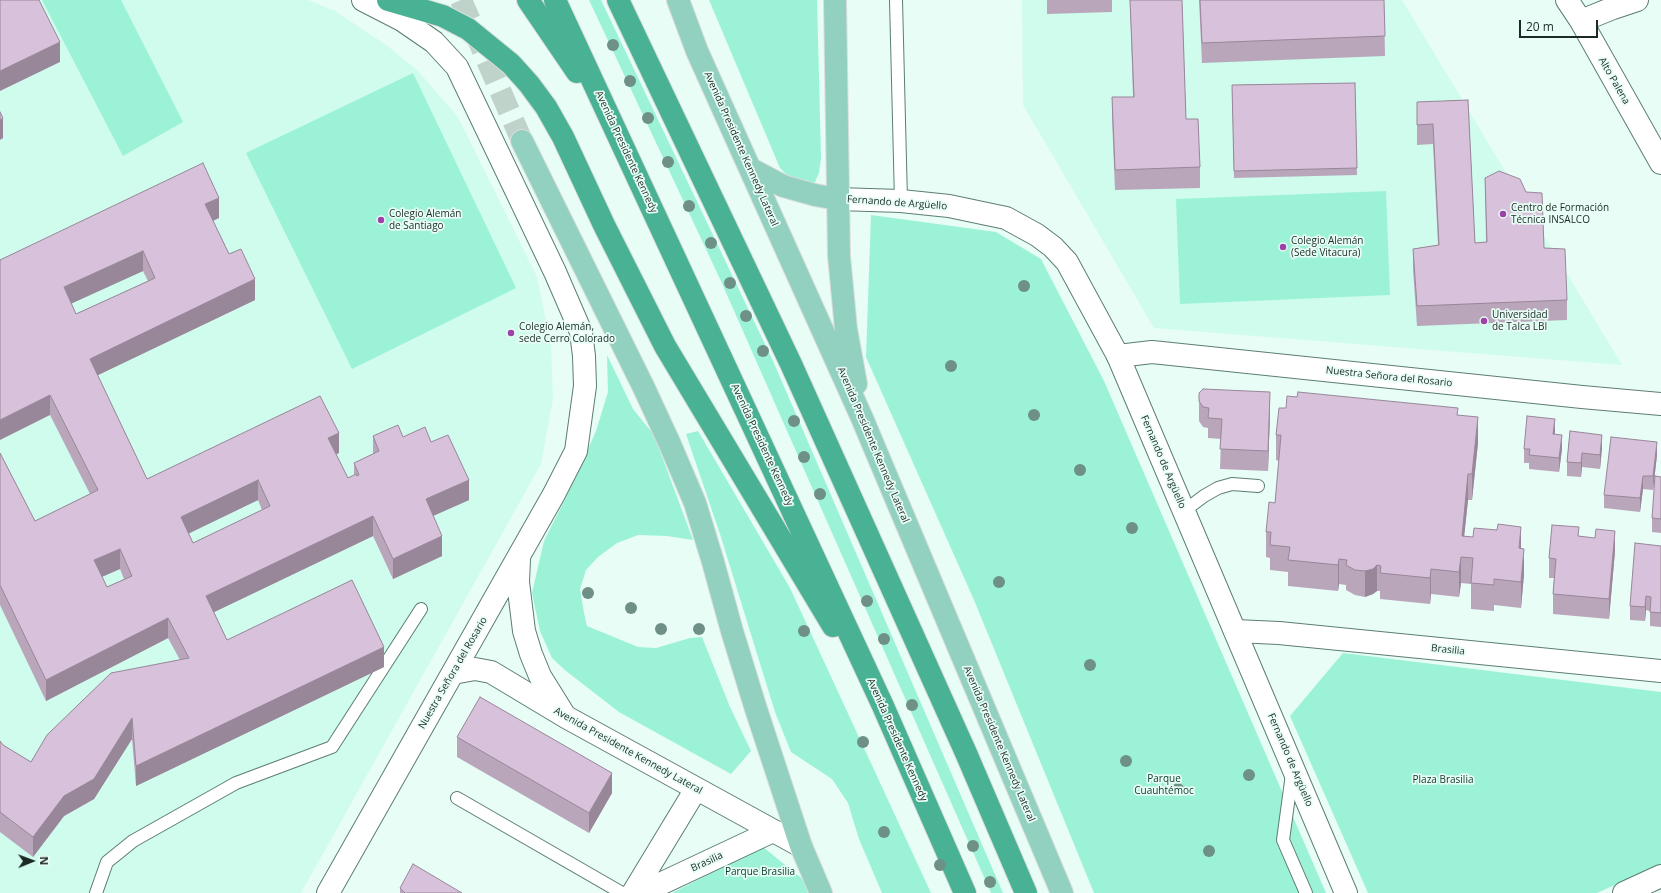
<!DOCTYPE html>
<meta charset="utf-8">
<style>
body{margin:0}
#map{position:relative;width:1661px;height:893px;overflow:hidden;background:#e8fdf5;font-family:"Open Sans",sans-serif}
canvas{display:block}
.north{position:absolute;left:12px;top:841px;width:40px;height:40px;-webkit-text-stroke:3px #e8fdf5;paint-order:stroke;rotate:89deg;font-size:11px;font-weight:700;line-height:16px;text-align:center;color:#1c2a25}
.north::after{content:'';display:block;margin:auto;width:14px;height:18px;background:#1c2a25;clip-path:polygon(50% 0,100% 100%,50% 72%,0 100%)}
.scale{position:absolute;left:1519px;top:20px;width:79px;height:18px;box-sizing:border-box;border:2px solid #1c2a25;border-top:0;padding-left:5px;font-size:12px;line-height:14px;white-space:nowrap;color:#1c2a25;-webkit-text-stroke:3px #e8fdf5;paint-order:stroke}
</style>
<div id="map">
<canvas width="1661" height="893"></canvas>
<div class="north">N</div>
<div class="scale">20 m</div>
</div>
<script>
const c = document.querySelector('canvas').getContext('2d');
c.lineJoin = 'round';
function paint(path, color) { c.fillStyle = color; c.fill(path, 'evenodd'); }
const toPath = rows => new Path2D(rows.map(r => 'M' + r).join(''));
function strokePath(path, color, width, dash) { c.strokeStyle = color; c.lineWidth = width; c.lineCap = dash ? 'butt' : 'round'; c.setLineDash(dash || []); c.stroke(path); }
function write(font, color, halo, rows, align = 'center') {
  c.font = font + ' "Open Sans",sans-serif'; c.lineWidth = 3.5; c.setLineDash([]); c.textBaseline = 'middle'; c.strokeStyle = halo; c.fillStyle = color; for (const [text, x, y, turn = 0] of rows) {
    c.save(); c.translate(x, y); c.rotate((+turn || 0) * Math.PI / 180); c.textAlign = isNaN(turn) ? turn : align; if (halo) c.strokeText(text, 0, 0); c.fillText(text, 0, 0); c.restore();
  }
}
paint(toPath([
 [0,0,308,0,335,11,386,45,418,71,458,117,537,277,551,345,553,399,541,464,301,893,0,893],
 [1022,0,1402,0,1622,365,1154,328,1023,105]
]), '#cffcec');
paint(toPath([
 [42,0,121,0,183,122,123,156],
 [589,0,601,0,773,361,1003,893,991,893,720,279],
 [709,0,817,0,821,158,819,173,814,184,789,177,780,168],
 [413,73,516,288,352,369,246,153],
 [1386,191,1390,295,1180,304,1176,199],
 [871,215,996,232,1041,259,1104,381,1326,893,1094,893,974,600,866,357],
 [607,355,633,409,654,435,693,540,667,536,638,535,617,543,598,557,586,570,580,589,584,613,587,626,638,647,656,648,690,638,702,637,730,707,751,751,731,774,619,712,566,671,552,658,540,631,532,593,544,541,575,479,596,431,608,392],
 [698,431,790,588,931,893,882,893,859,839,848,803,832,779,791,752,775,712,720,534,686,434],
 [1343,653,1661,692,1661,864,1597,893,1368,893,1290,716],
 [763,847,805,881,810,893,672,893]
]), '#9cf2d6');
strokePath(toPath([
 [461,0,522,141]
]), '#bfd3cb', 22, [22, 11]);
const lane = toPath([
 [896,0,901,201],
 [1184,511,1204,496,1218,488,1232,484,1258,486],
 [1292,774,1283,840,1306,893],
 [457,798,622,893],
 [96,893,107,862,133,841,236,783,332,747,421,609]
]);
const street = toPath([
 [1567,0,1581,21,1661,163],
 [1581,21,1613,8,1637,0],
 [1118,356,1152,352,1582,397,1661,404],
 [1235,631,1279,633,1661,671],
 [633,893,696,789],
 [641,893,773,831],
 [1624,893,1661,876]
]);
const secondary = toPath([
 [837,199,901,201,949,206,1006,218,1037,235,1053,247,1067,262,1118,356,1346,893],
 [519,559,518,582,524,631,531,654,540,676,563,713],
 [453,673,475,669,491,672,566,717,801,846],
 [328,893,554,494,576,451,585,386,584,356,581,332,555,272,457,67,434,42,402,20,363,0]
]);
const primary = toPath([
 [678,0,697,51,862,418,1062,893],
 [835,0,839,256,846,329,856,384],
 [522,141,644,388,669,442,695,503,713,562,732,631,755,706,801,846,821,893],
 [751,169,783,186,815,195,837,199]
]);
const highway = toPath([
 [388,0,443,16,468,29,511,64,529,84,546,107,563,137,604,225,665,346,833,626],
 [528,0,577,72],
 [555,0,883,706,965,893],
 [618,0,791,364,966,753,1026,893]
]);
strokePath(lane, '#5d7e72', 14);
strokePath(street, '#5d7e72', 24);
strokePath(secondary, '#5d7e72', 24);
strokePath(primary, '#dbdddc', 24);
strokePath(highway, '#dbdddc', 24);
strokePath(lane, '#fff', 12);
strokePath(street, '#fff', 22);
strokePath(secondary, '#fff', 22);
strokePath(primary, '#92d1bf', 22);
strokePath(highway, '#4ab294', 22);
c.fillStyle = '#6e9086';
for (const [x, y] of [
 [613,45],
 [630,81],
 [648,118],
 [668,162],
 [689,206],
 [711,243],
 [730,283],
 [1024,286],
 [746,316],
 [763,351],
 [951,366],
 [1034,415],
 [794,421],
 [804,457],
 [1080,470],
 [820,494],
 [1132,528],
 [999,582],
 [588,593],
 [867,601],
 [631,608],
 [661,629],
 [699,629],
 [804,631],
 [884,639],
 [1090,665],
 [912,705],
 [863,742],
 [1126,761],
 [1249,775],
 [1178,789],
 [884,832],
 [973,846],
 [1209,851],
 [940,865],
 [990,882]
]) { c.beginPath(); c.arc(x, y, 6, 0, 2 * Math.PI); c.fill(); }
paint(toPath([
 [1047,0,1112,0,1112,12,1047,14],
 [1130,0,1182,0,1186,119,1200,167,1200,188,1115,190,1112,117,1112,97,1133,97],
 [1199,0,1384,0,1385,56,1202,63],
 [1355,83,1357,175,1234,178,1232,85],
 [1468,100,1475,243,1486,242,1485,178,1544,248,1567,300,1567,320,1417,326,1413,269,1413,249,1438,245,1433,144,1417,145,1417,102],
 [219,218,213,221,229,254,255,300,97,375,147,479,339,453,336,454,348,478,354,475,354,463,373,454,373,436,403,437,431,442,469,500,433,516,442,556,393,579,373,536,214,612,227,640,384,667,136,786,132,739,94,799,64,816,33,857,0,832,0,741,3,745,31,762,180,660,168,638,46,701,0,605,0,453,35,521,90,494,50,415,0,260],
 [143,271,148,281,76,314,71,303],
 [258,500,262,510,193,543,188,534],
 [120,569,124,579,107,587,102,577],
 [1199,401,1270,412,1268,471,1220,469,1221,439,1208,438,1208,428,1203,427,1199,421],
 [1458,415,1478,443,1472,500,1468,500,1464,536,1521,548,1524,574,1521,608,1494,605,1494,611,1471,609,1471,584,1461,583,1459,597,1431,594,1430,604,1380,599,1380,591,1377,591,1373,594,1365,597,1355,595,1346,590,1346,585,1339,584,1338,591,1288,586,1288,572,1270,570,1270,558,1266,557,1266,532,1275,503,1279,461,1276,460,1276,435],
 [1570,431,1602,448,1600,469,1582,467,1581,477,1567,476,1567,462],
 [1555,434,1562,449,1559,472,1529,469,1529,463,1524,463,1524,449],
 [1657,455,1653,490,1643,489,1640,512,1604,508,1604,495],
 [1661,477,1661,533,1652,532,1652,518],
 [1579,536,1615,551,1609,619,1553,614,1553,594,1554,578,1549,578,1549,558],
 [1661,546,1661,627,1650,626,1650,611,1646,610,1645,621,1630,620,1630,606],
 [457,737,612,793,589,833,457,757],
 [400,888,462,893,400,893]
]), '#baa6bb');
paint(toPath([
 [60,42,60,62,0,91,0,71],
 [3,118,3,138,0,140,0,120],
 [219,198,219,218,205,224,205,204],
 [143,251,143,271,64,307,64,287],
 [255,279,255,300,90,379,90,359],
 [1270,392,1270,412,1268,471,1268,451],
 [50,395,50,415,0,440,0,420],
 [1478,417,1478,443,1472,500,1472,474],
 [1555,419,1555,433,1553,448,1553,434],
 [339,433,339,453,328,458,328,438],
 [1562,435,1562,449,1559,472,1559,458],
 [1602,435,1602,448,1600,469,1600,455],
 [1657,442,1657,455,1653,490,1653,476],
 [1582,453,1582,467,1581,477,1581,463],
 [1468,474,1468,500,1462,557,1462,536],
 [1643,476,1643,489,1640,512,1640,498],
 [258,480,258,500,181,537,181,517],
 [469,480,469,500,426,519,426,499],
 [373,516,373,536,206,616,206,596],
 [1521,527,1521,552,1519,548],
 [1615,531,1615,551,1609,619,1609,599],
 [442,536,442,556,393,579,393,559],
 [120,549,120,569,94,580,94,560],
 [1524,549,1524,574,1521,608,1521,582],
 [1461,557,1461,583,1459,597,1459,572],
 [1339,559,1339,584,1338,591,1338,565],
 [1377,565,1377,591,1373,594,1365,597,1365,571],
 [1431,569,1431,594,1430,604,1430,578],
 [1646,596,1646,610,1645,621,1645,607],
 [168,618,168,638,46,701,46,680],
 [384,647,384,667,136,786,136,766],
 [132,718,132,739,94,799,64,816,33,857,33,837,64,796],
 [612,773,612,793,589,833,589,813]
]), '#978799');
const building = toPath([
 [0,0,39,0,60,42,0,71,0,0],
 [1130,0,1182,0,1186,119,1198,119,1200,167,1115,170,1112,97,1134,97,1130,0],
 [1200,0,1384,0,1385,36,1202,43,1200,0],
 [1355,83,1357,168,1234,171,1232,85,1355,83],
 [1468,100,1475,243,1487,242,1485,178,1499,171,1520,179,1526,192,1542,193,1544,248,1565,249,1567,300,1417,306,1413,249,1439,245,1433,124,1417,125,1417,102,1468,100],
 [0,112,3,118,0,120,0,112],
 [203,163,219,198,205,204,229,254,241,249,255,279,90,359,147,479,320,396,339,433,328,438,348,478,356,474,357,476,359,475,354,463,379,451,373,436,398,425,403,437,425,427,431,442,448,435,469,480,426,499,442,536,393,559,373,516,206,596,227,640,352,580,384,647,136,766,132,718,94,779,64,796,33,837,0,812,0,741,3,745,31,762,47,735,111,673,189,658,168,618,46,680,0,585,0,453,35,521,98,490,50,395,0,420,0,260,203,163],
 [143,251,155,278,76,314,64,287,143,251],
 [258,480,270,506,193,543,181,517,258,480],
 [120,549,132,576,107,587,94,560,120,549],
 [1203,389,1270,392,1268,451,1220,449,1222,419,1208,418,1209,408,1203,407,1199,401,1199,393,1203,389],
 [1298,392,1458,408,1457,415,1478,417,1472,474,1468,474,1462,536,1473,537,1474,528,1497,530,1498,524,1521,527,1519,548,1524,549,1521,582,1494,579,1494,585,1471,583,1473,558,1461,557,1459,572,1431,569,1430,578,1380,573,1381,566,1377,565,1373,569,1365,571,1355,570,1346,565,1347,560,1339,559,1338,565,1288,560,1290,547,1270,545,1271,532,1266,532,1269,502,1275,503,1281,435,1276,435,1279,408,1286,408,1287,396,1297,397,1298,392],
 [1527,416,1555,419,1553,434,1562,435,1559,458,1529,455,1530,449,1524,449,1527,416],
 [1570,431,1602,435,1600,455,1582,453,1581,463,1567,462,1570,431],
 [1611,437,1657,442,1653,476,1643,476,1640,498,1604,495,1611,437],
 [1655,476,1661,477,1661,519,1652,518,1655,476],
 [1552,525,1579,527,1578,536,1595,538,1596,529,1615,531,1609,599,1553,594,1556,559,1549,558,1552,525],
 [1635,543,1661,546,1661,613,1650,612,1651,597,1646,596,1645,607,1630,606,1635,543],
 [480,697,612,773,589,813,457,737,480,697],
 [413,864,462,893,405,893,400,888,413,864]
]);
paint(building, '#d8c1da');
strokePath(building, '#978799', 1);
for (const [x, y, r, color] of [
 [1503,214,4,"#9d40aa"],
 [381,220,4,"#9d40aa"],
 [1283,247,4,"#9d40aa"],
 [1484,321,4,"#9d40aa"],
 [511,333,4,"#9d40aa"]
]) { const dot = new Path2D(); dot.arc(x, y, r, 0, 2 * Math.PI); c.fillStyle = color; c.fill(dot); strokePath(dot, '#e8fdf5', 1.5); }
write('10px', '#1c2a25', '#e8fdf5', [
 ["Alto Palena",1614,81,60],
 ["Avenida Presidente Kennedy Lateral",741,149,66],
 ["Avenida Presidente Kennedy",626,152,65],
 ["Fernando de Argüello",897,203,4],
 ["Nuestra Señora del Rosario",1389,377,6],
 ["Avenida Presidente Kennedy",762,445,65],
 ["Avenida Presidente Kennedy Lateral",873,445,67],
 ["Fernando de Argüello",1163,462,67],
 ["Brasilia",1448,650,6],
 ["Nuestra Señora del Rosario",453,673,-60],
 ["Avenida Presidente Kennedy",897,740,66],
 ["Avenida Presidente Kennedy Lateral",999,744,67],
 ["Avenida Presidente Kennedy Lateral",628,751,29],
 ["Fernando de Argüello",1290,760,67],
 ["Brasilia",707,862,-25]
]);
write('10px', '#1c2a25', '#e8fdf5', [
 ["Centro de Formación",1511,208],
 ["Técnica INSALCO",1511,220],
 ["Colegio Alemán",389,214],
 ["de Santiago",389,226],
 ["Colegio Alemán",1291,241],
 ["(Sede Vitacura)",1291,253],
 ["Universidad",1492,315],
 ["de Talca LBI",1492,327],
 ["Colegio Alemán,",519,327],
 ["sede Cerro Colorado",519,339]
], 'left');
write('10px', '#0b372b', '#e8fdf5', [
 ["Parque",1164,779],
 ["Cuauhtémoc",1164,791],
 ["Plaza Brasilia",1443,780],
 ["Parque Brasilia",760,872]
]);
</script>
